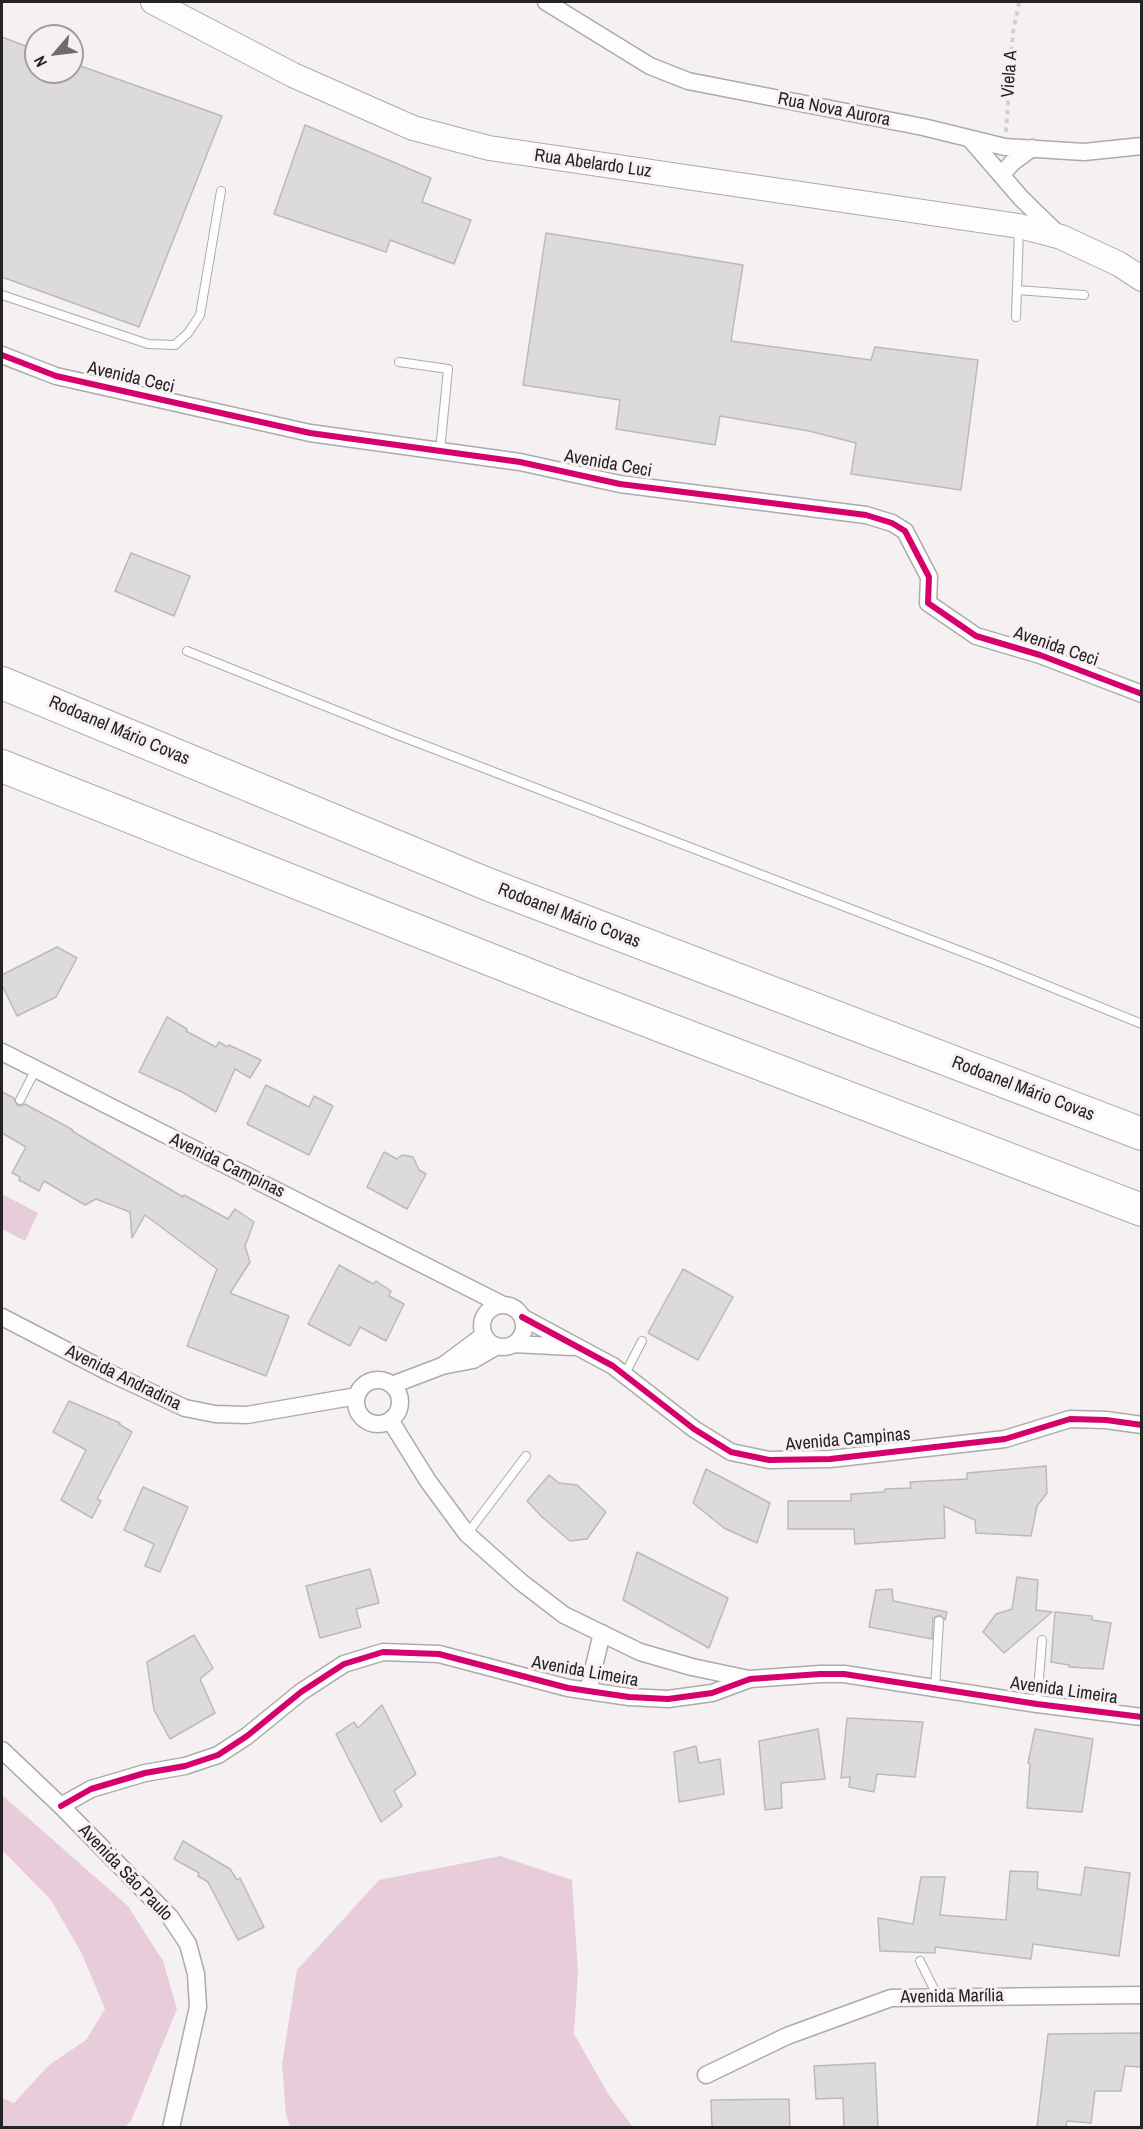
<!DOCTYPE html>
<meta charset="utf-8">
<style>
body{margin:0}
#map{position:relative;width:1143px;height:2129px;overflow:hidden;background:#f5f1f3;font-family:"Archivo Narrow",sans-serif}
canvas{display:block}
.frame{position:absolute;inset:0;border:3px solid #262324;pointer-events:none}
.north{position:absolute;left:24px;top:24px;width:60px;height:60px;box-sizing:border-box;background:#f6f0f2;border:2px solid #a39ea0;border-radius:50%;rotate:242deg;font-size:16px;font-weight:700;line-height:24px;text-align:center;color:#262324}
.north::after{content:'';display:block;margin:auto;width:21px;height:27px;background:#6e6b6c;clip-path:polygon(50% 0,100% 100%,50% 72%,0 100%)}
</style>
<div id="map">
<canvas width="1143" height="2129"></canvas>
<div class="frame"></div>
<div class="north">N</div>
</div>
<script>
const c = document.querySelector('canvas').getContext('2d');
c.lineJoin = 'round';
function paint(path, color) { c.fillStyle = color; c.fill(path, 'evenodd'); }
const toPath = rows => new Path2D(rows.map(r => 'M' + r).join(''));
function strokePath(path, color, width, dash) { c.strokeStyle = color; c.lineWidth = width; c.lineCap = dash ? 'butt' : 'round'; c.setLineDash(dash || []); c.stroke(path); }
function write(font, color, halo, rows, align = 'center') {
  c.font = font + ' "Archivo Narrow",sans-serif'; c.lineWidth = 6; c.setLineDash([]); c.textBaseline = 'middle'; c.strokeStyle = halo; c.fillStyle = color; for (const [text, x, y, turn = 0] of rows) {
    c.save(); c.translate(x, y); c.rotate((+turn || 0) * Math.PI / 180); c.textAlign = isNaN(turn) ? turn : align; if (halo) c.strokeText(text, 0, 0); c.fillText(text, 0, 0); c.restore();
  }
}
paint(toPath([
 [2,1194,38,1213,25,1241,2,1229],
 [2,1795,128,1906,163,1961,177,2009,131,2121,125,2127,2,2127,2,2098,14,2103,49,2065,86,2040,105,2009,82,1954,51,1900,2,1850],
 [500,1856,572,1880,578,1971,574,2034,609,2095,633,2127,290,2127,286,2115,282,2064,297,1970,379,1880]
]), '#e9ccda');
const building = toPath([
 [2,37,36,50,36,72,72,72,72,63,222,116,139,327,2,277,2,37],
 [305,125,431,178,422,202,471,220,454,264,390,240,386,252,274,214,305,125],
 [546,233,743,265,731,341,871,360,875,347,978,360,961,490,851,474,856,443,809,431,720,416,715,445,616,429,620,400,523,385,546,233],
 [131,553,190,576,174,616,115,591,131,553],
 [57,947,77,958,56,997,17,1016,2,985,2,975,57,947],
 [167,1017,187,1029,186,1031,216,1047,219,1042,227,1047,229,1045,261,1060,250,1078,235,1069,216,1112,182,1092,139,1072,167,1017],
 [266,1085,309,1107,314,1096,333,1106,309,1155,247,1124,266,1085],
 [2,1092,14,1098,17,1105,21,1106,25,1104,73,1130,72,1131,183,1197,184,1195,228,1219,235,1209,254,1222,245,1246,250,1262,230,1293,289,1316,266,1376,187,1346,217,1269,145,1215,132,1238,130,1212,96,1199,85,1205,44,1181,39,1191,19,1180,20,1177,12,1173,26,1147,2,1133,2,1092],
 [384,1152,397,1159,402,1155,413,1157,419,1170,426,1174,407,1209,367,1187,384,1152],
 [339,1265,373,1284,376,1281,391,1291,389,1296,404,1304,386,1341,360,1327,350,1346,308,1324,339,1265],
 [683,1269,733,1297,698,1360,648,1333,683,1269],
 [69,1401,120,1423,119,1424,132,1432,97,1499,101,1501,92,1518,61,1500,86,1450,53,1432,69,1401],
 [1046,1466,1047,1493,1037,1506,1031,1536,976,1533,975,1520,944,1506,945,1538,855,1544,854,1529,788,1529,788,1501,851,1501,851,1494,884,1492,885,1489,911,1488,910,1482,967,1479,967,1473,1046,1466],
 [706,1469,770,1503,757,1543,724,1528,693,1503,706,1469],
 [549,1475,559,1483,577,1485,606,1512,587,1539,570,1541,542,1517,527,1501,549,1475],
 [143,1487,188,1507,160,1572,145,1566,154,1544,124,1530,143,1487],
 [637,1552,728,1598,709,1648,623,1600,637,1552],
 [370,1569,379,1603,356,1609,361,1627,320,1638,306,1586,370,1569],
 [1017,1577,1038,1580,1036,1610,1052,1612,1004,1653,983,1632,996,1614,1012,1609,1017,1577],
 [892,1589,893,1601,947,1612,945,1620,940,1615,933,1618,932,1639,869,1627,876,1590,892,1589],
 [1055,1612,1092,1616,1092,1620,1111,1623,1103,1669,1069,1667,1069,1665,1051,1662,1055,1612],
 [194,1635,213,1668,200,1679,215,1713,170,1739,154,1710,147,1662,194,1635],
 [382,1705,416,1774,394,1791,402,1806,381,1822,336,1734,354,1722,358,1728,382,1705],
 [847,1718,923,1722,915,1777,877,1774,874,1792,849,1787,850,1777,841,1778,847,1718],
 [818,1729,825,1779,781,1783,782,1808,765,1810,759,1741,818,1729],
 [1035,1729,1093,1739,1082,1812,1027,1808,1030,1764,1028,1763,1035,1729],
 [696,1746,699,1763,720,1759,724,1794,679,1802,674,1752,696,1746],
 [183,1841,230,1869,237,1880,240,1878,264,1927,238,1940,208,1882,198,1876,199,1873,174,1859,183,1841],
 [1085,1867,1130,1873,1119,1956,1033,1944,1031,1959,935,1947,935,1953,880,1951,878,1918,913,1924,921,1877,945,1877,940,1915,1006,1920,1010,1871,1038,1872,1037,1889,1081,1895,1085,1867],
 [1142,2033,1142,2067,1125,2066,1121,2091,1095,2091,1091,2123,1067,2121,1066,2127,1037,2127,1048,2034,1142,2033],
 [875,2063,878,2127,844,2127,843,2098,816,2099,814,2066,875,2063],
 [789,2099,790,2127,712,2127,711,2100,789,2099]
]);
paint(building, '#dddadb');
strokePath(building, '#bbb9ba', 1.5);
const lane = toPath([
 [1019,228,1017,290,1084,295],
 [2,295,148,344,175,345,188,333,200,315,221,191],
 [1016,317,1017,290],
 [399,362,448,369,440,451],
 [187,651,395,734,994,964,1142,1024],
 [20,1100,36,1069],
 [624,1376,642,1341],
 [467,1534,526,1456],
 [935,1688,939,1621],
 [1037,1704,1042,1640],
 [920,1961,938,1997]
]);
const street = toPath([
 [546,2,650,66,688,81,923,127,1005,147,1084,152,1142,146],
 [970,139,1021,198,1060,236],
 [1001,175,1013,162,1032,148],
 [2,355,56,376,310,433,520,462,620,484,866,515,892,523,905,531,929,577,928,603,976,636,1040,655,1142,694],
 [2,1052,503,1305],
 '482 1326a21 21 0 1 1 42 0a21 21 0 1 1-42 0Z',
 [2,1317,112,1374,185,1408,215,1414,247,1415,357,1396],
 [522,1317,613,1366,694,1429,731,1452,769,1460,830,1459,1005,1439,1070,1419,1106,1420,1142,1425],
 [514,1344,572,1347],
 [445,1364,484,1335],
 '356 1402a22 22 0 1 1 44 0a22 22 0 1 1-44 0Z',
 [392,1385,442,1366,473,1360,497,1346],
 [390,1420,428,1481,467,1534,521,1582,564,1615,640,1652,692,1667,749,1679],
 [588,1691,602,1633],
 [2,1750,61,1806,170,1917,188,1944,196,1974,198,2007,171,2128],
 [61,1806,91,1789,145,1773,185,1766,218,1755,247,1736,301,1692,344,1664,383,1652,439,1654,568,1688,629,1697,668,1699,712,1693,750,1679,820,1674,844,1674,1037,1704,1142,1717],
 [706,2075,787,2036,891,1998,1142,1995]
]);
const secondary = toPath([
 [153,2,293,75,413,128,489,148,1019,226,1061,237,1119,264,1142,279]
]);
const highway = toPath([
 [2,683,487,884,1142,1134],
 [2,766,572,992,1142,1210]
]);
strokePath(lane, '#acaaaa', 10);
strokePath(street, '#acaaaa', 19);
strokePath(secondary, '#acaaaa', 26);
strokePath(highway, '#acaaaa', 34);
strokePath(toPath([
 [1006,132,1013,32,1019,2]
]), '#d1d0d1', 4, [4.5, 4.5]);
strokePath(lane, '#fefdfd', 8);
strokePath(street, '#fefdfd', 16);
strokePath(secondary, '#fefdfd', 24);
strokePath(highway, '#fefdfd', 32);
strokePath(toPath([
 [2,355,56,376,310,433,520,462,620,484,866,515,892,523,905,531,929,577,928,603,976,636,1040,655,1142,694],
 [522,1317,613,1366,694,1429,731,1452,769,1460,830,1459,1005,1439,1070,1419,1106,1420,1142,1425],
 [61,1806,91,1789,145,1773,185,1766,218,1755,247,1736,301,1692,344,1664,383,1652,439,1654,568,1688,629,1697,668,1699,712,1693,750,1679,820,1674,844,1674,1037,1704,1142,1717]
]), '#d6006c', 6);
write('18px', '#262324', '#f6f0f2', [
 ["Viela A",1010,74,-86],
 ["Rua Nova Aurora",834,110,11],
 ["Rua Abelardo Luz",593,164,8],
 ["Avenida Ceci",131,378,13],
 ["Avenida Ceci",608,464,10],
 ["Avenida Ceci",1056,647,19],
 ["Rodoanel Mário Covas",119,731,23],
 ["Rodoanel Mário Covas",569,916,21],
 ["Rodoanel Mário Covas",1023,1089,21],
 ["Avenida Campinas",227,1166,26],
 ["Avenida Andradina",123,1378,26],
 ["Avenida Campinas",848,1440,-5],
 ["Avenida Limeira",585,1672,10],
 ["Avenida Limeira",1064,1691,8],
 ["Avenida São Paulo",125,1873,46],
 ["Avenida Marília",952,1997,-1]
]);
</script>
